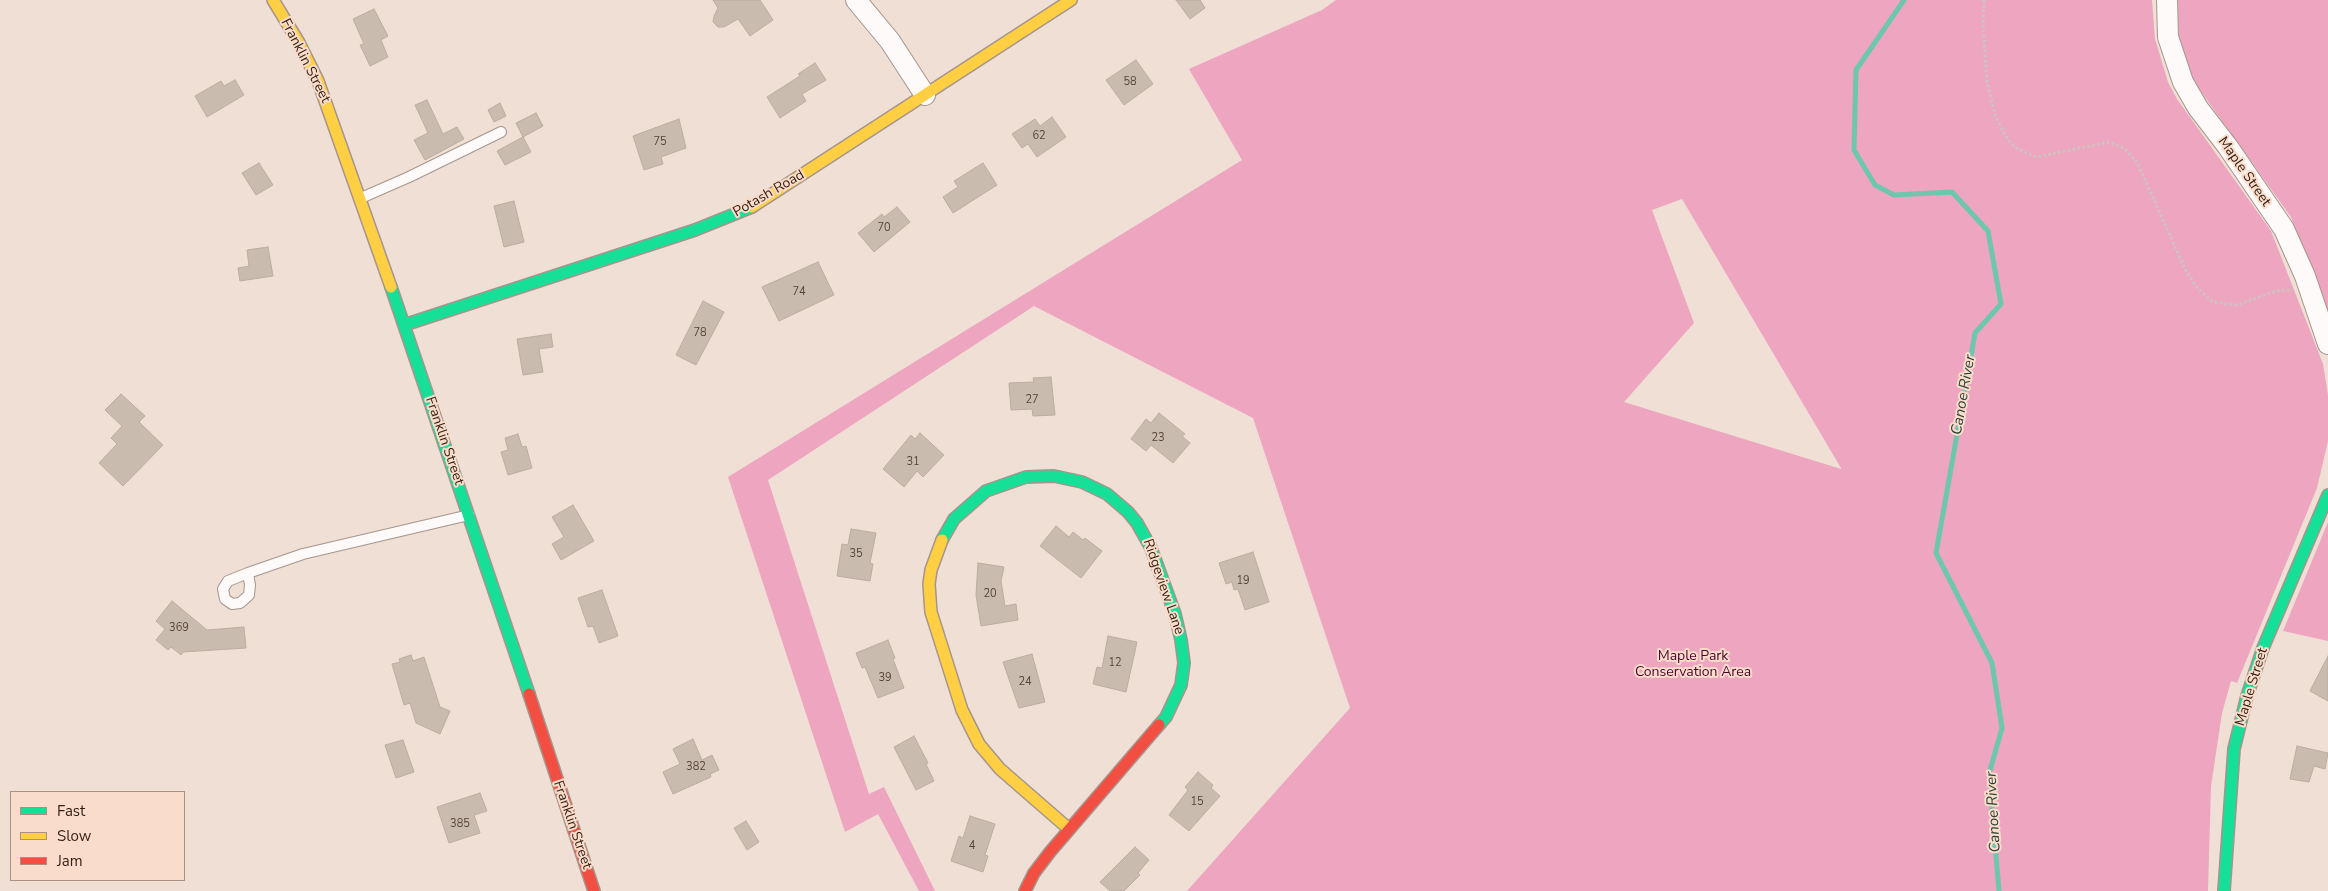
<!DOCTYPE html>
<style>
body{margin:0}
#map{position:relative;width:2328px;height:891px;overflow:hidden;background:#efdfd5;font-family:"Nunito Sans",sans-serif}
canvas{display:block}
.legend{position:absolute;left:10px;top:791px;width:175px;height:90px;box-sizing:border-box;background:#fadcca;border:1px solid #aa9081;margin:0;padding:6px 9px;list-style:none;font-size:15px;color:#311f14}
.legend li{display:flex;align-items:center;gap:10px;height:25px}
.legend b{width:25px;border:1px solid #aa9081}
</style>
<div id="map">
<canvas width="2328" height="891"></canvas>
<ul class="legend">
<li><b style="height:6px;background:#16e098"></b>Fast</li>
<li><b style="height:6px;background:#ffcf43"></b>Slow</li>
<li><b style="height:6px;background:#f24e42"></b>Jam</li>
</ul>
</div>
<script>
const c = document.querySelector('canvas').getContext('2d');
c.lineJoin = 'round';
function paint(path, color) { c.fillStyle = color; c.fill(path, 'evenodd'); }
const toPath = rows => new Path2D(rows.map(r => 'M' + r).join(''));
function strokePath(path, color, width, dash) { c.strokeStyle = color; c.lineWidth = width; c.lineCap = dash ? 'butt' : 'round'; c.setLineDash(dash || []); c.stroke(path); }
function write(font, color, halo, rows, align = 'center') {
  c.font = font + ' "Nunito Sans",sans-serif'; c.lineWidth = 4; c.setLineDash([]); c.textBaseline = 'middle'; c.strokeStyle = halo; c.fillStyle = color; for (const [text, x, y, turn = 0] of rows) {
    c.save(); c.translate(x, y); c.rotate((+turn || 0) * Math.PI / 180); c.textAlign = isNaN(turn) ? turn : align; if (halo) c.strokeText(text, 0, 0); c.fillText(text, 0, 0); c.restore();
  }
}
paint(toPath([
 [1336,0,2152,0,2155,39,2168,82,2177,99,2271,231,2323,364,2328,395,2328,441,2317,488,2237,683,2231,681,2222,713,2211,786,2208,891,1187,891,1350,708,1253,418,1034,306,768,480,869,794,884,787,935,891,919,891,878,814,845,832,728,477,1242,160,1189,69,1322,10],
 [1682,199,1841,468,1841,469,1624,402,1694,323,1652,210],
 [2177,0,2328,0,2328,317,2291,217,2199,89,2189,71,2179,38],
 [2328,522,2328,641,2283,631]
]), '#eda5c0');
strokePath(toPath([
 [1904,0,1856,70,1854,150,1875,185,1894,195,1952,192,1988,231,2001,304,1975,333,1936,553,1992,663,2002,728,1989,774,1999,891]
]), '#6dc7ac', 5);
const building = toPath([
 [713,0,760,0,773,20,750,36,738,19,724,27,718,27,713,22,714,16,718,8,713,0],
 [1176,0,1200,0,1205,8,1190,19,1176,0],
 [374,9,388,36,381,40,388,57,370,66,360,45,364,44,353,19,374,9],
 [1136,60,1153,84,1124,105,1106,80,1136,60],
 [815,63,826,80,802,94,806,101,780,118,767,97,800,76,798,74,815,63],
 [235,80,244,95,207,117,195,96,221,81,224,86,235,80],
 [427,100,443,134,457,127,464,139,425,160,414,140,428,133,415,105,427,100],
 [500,103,506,116,494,122,488,110,500,103],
 [536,113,543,126,523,137,516,123,536,113],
 [1052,117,1066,137,1037,157,1028,144,1022,148,1012,134,1035,119,1040,126,1052,117],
 [679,119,686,148,661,157,663,164,644,170,633,136,679,119],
 [523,137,531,152,505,165,497,151,523,137],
 [259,163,273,185,256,195,242,173,259,163],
 [983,163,997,185,953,213,943,197,958,187,954,181,983,163],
 [514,201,524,242,504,247,494,206,514,201],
 [897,207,910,222,874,252,858,233,882,214,884,217,897,207],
 [268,247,273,276,240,281,238,268,249,266,247,250,268,247],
 [818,262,834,295,779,321,762,287,818,262],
 [703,301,724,312,696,365,676,355,703,301],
 [551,334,553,347,539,349,543,372,523,375,517,339,551,334],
 [1051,377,1055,415,1033,416,1032,409,1011,410,1009,383,1034,382,1033,378,1051,377],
 [121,394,145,416,139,422,163,445,123,486,99,463,117,444,111,438,122,426,105,410,121,394],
 [1159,413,1185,434,1182,436,1190,443,1173,463,1151,445,1146,451,1131,439,1146,419,1151,423,1159,413],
 [920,433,944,455,923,477,917,471,904,487,883,469,911,435,915,439,920,433],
 [518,434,522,447,526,446,532,468,508,475,501,452,508,450,505,438,518,434],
 [573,505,594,541,561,560,552,544,564,537,552,517,573,505],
 [1056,526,1069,537,1073,532,1083,540,1085,538,1102,551,1081,578,1040,546,1056,526],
 [851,529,876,533,870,563,873,564,870,581,837,576,842,544,848,545,851,529],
 [1253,552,1269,602,1245,610,1238,589,1234,590,1232,582,1226,584,1219,563,1253,552],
 [978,563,1004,567,1001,581,1005,606,1016,604,1018,620,981,626,976,595,978,563],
 [602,590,618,636,599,643,593,626,588,627,578,598,602,590],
 [172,601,207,630,244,627,246,648,183,652,181,655,171,647,168,650,156,640,165,629,156,621,172,601],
 [1108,636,1137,642,1126,692,1093,684,1097,667,1102,668,1108,636],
 [888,640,895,658,893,659,904,688,878,698,865,667,862,668,856,653,888,640],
 [1032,654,1045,702,1019,708,1003,662,1032,654],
 [411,655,413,661,424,657,440,707,450,711,440,734,416,723,410,703,404,705,392,664,400,662,399,659,411,655],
 [2328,656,2328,701,2310,691,2328,656],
 [914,736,928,763,926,764,934,781,916,790,894,747,914,736],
 [693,739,702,760,712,755,719,770,710,774,711,777,673,794,663,772,680,764,673,749,693,739],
 [403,740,414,772,396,778,385,745,403,740],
 [2297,746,2328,753,2325,769,2314,766,2309,782,2290,779,2297,746],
 [1198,772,1213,785,1211,788,1220,796,1189,831,1169,815,1188,790,1185,787,1198,772],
 [480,793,487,811,474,815,480,833,449,843,437,807,480,793],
 [970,816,995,824,985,855,988,856,983,872,951,861,959,836,963,838,970,816],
 [746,821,759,842,747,850,734,828,746,821],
 [1135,847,1149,860,1138,873,1140,875,1124,891,1110,891,1100,882,1135,847]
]);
paint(building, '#c9bbae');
strokePath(building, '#baada1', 1);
const lane = toPath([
 [361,198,409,177,501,132],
 [248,573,250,585,249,595,240,603,232,604,225,599,223,589,228,581,248,573,303,554,469,515]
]);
const street = toPath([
 [856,0,890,41,925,95],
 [2167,0,2168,37,2183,82,2198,108,2228,147,2284,229,2305,276,2328,344]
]);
const fast = toPath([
 [391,287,529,694],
 [404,325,695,230,752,207],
 [942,540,954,519,986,491,1026,477,1054,476,1082,482,1107,494,1128,512,1137,523,1151,548,1175,614,1181,640,1184,663,1181,685,1166,717,1159,725],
 [2224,891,2234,749,2247,696,2263,648,2328,495]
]);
const slow = toPath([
 [273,0,298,41,318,81,391,287],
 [752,207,1071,0],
 [942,540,931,570,929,584,931,612,962,710,979,744,1000,769,1069,829]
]);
const jam = toPath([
 [529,694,594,891],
 [1025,891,1034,873,1050,852,1159,725]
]);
strokePath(lane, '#a5958c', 12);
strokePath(street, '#a5958c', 22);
strokePath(fast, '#a5958c', 14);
strokePath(slow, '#a5958c', 14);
strokePath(jam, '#a5958c', 14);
strokePath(toPath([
 [1984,0,1983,25,1987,81,1995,115,2008,140,2016,148,2036,157,2109,142,2124,148,2137,162,2185,269,2198,289,2213,302,2237,305,2276,291,2292,290]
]), '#cbc4c0', 3, [2.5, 2.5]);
strokePath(lane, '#fdfaf9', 10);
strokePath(street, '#fdfaf9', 20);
strokePath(fast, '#16e098', 11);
strokePath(slow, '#ffcf43', 11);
strokePath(jam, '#f24e42', 11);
write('11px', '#57463a', null, [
 ["58",1130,82],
 ["62",1039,136],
 ["75",660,142],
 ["70",884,228],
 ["74",799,292],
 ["78",700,333],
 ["27",1032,400],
 ["23",1158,438],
 ["31",913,462],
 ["35",856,554],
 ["19",1243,581],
 ["20",990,594],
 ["369",179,628],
 ["12",1115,663],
 ["39",885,678],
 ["24",1025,682],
 ["382",696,767],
 ["15",1197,802],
 ["385",460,824],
 ["4",972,846]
]);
write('14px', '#311f14', '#fadcca', [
 ["Franklin Street",305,61,63],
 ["Maple Street",2244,172,55],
 ["Potash Road",769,194,-30],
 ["Franklin Street",444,441,71],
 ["Ridgeview Lane",1163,587,71],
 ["Maple Street",2252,687,-73],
 ["Franklin Street",572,825,71]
]);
write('14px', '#4e032f', '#fadcca', [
 ["Maple Park",1693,657],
 ["Conservation Area",1693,673]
]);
write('italic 15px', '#27433a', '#fadcca', [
 ["Canoe River",1964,395,-80],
 ["Canoe River",1994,812,-93]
]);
</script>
